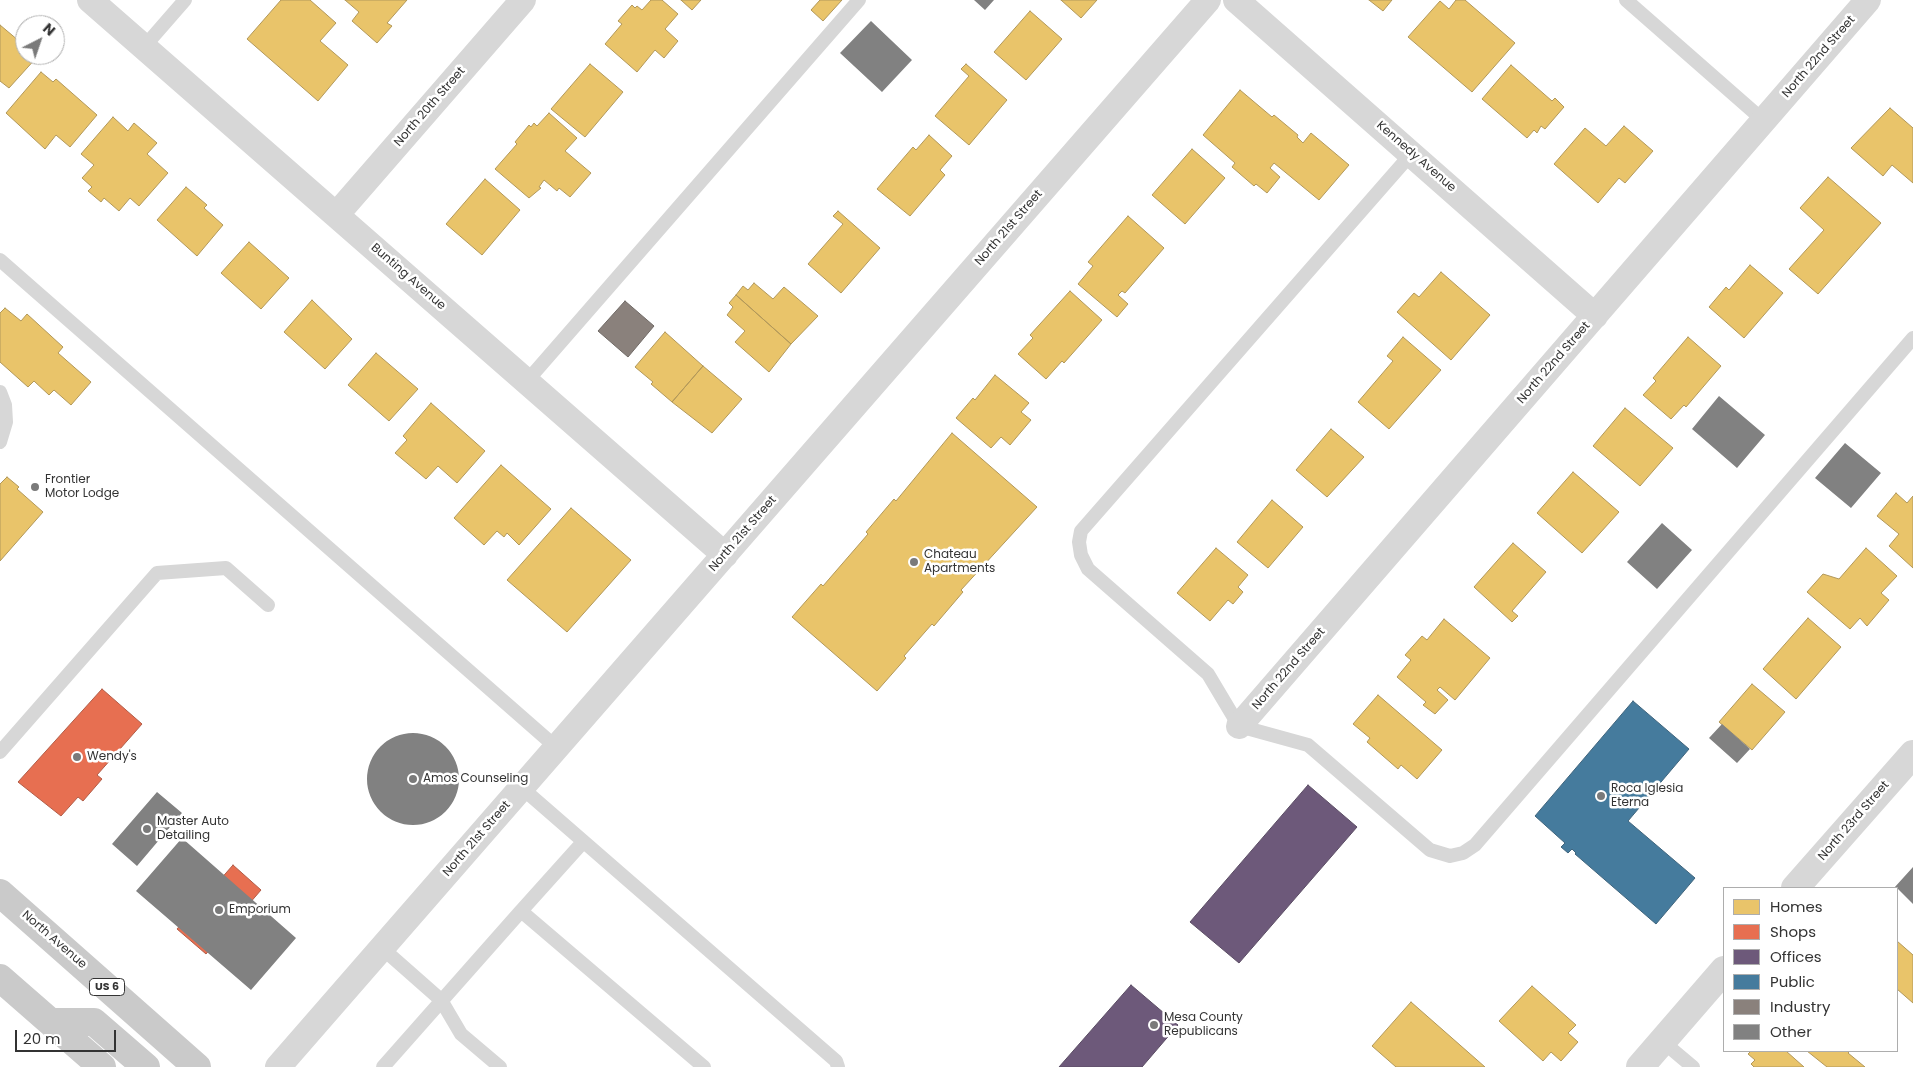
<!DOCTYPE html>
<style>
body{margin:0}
#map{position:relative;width:1913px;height:1067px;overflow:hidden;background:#fff;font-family:Poppins,sans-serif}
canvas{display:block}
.legend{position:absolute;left:1723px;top:887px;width:175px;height:165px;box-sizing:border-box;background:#fff;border:1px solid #adadad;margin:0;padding:6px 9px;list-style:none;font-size:15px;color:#333}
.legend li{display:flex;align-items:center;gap:10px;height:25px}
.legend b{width:25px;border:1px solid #adadad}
.north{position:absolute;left:15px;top:15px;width:50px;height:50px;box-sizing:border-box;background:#fff;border:1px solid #adadad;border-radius:50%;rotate:41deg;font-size:14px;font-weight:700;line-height:20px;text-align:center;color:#333}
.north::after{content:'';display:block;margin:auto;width:18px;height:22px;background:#7a7a7a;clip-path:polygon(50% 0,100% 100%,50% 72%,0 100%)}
.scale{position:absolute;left:15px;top:1030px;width:101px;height:22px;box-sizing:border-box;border:2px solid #333;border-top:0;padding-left:6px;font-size:15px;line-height:18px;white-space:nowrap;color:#333;-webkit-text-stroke:4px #fff;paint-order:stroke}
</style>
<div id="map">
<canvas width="1913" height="1067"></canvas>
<ul class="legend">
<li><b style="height:14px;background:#e9c46a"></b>Homes</li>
<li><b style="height:14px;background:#e76f51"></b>Shops</li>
<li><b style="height:14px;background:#6d597a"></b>Offices</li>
<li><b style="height:14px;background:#457b9d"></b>Public</li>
<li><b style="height:14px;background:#8a817c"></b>Industry</li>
<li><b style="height:14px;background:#818181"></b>Other</li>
</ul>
<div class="north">N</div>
<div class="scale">20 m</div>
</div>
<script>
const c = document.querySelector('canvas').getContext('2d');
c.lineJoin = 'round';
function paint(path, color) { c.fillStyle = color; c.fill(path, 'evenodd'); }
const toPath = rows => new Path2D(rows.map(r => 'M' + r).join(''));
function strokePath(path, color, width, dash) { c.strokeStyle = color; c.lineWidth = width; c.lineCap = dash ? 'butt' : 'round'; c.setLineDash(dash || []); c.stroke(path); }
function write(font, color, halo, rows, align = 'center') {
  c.font = font + ' Poppins,sans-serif'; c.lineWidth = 5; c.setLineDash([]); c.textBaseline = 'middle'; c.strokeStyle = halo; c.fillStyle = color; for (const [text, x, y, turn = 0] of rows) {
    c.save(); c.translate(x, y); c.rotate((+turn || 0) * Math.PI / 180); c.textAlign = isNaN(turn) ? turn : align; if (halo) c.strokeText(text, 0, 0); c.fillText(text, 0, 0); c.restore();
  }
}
const homes = toPath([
 [281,0,310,0,336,23,320,41,348,65,318,101,247,39,281,0],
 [345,0,407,0,387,23,392,26,377,43,352,21,359,12,345,0],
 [651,0,662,0,678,14,665,29,678,41,664,58,655,50,637,72,605,44,622,24,618,21,632,5,635,8,637,6,642,10,651,0],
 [681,0,701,0,692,10,681,0],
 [820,0,842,0,823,21,811,10,820,0],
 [1061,0,1097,0,1081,18,1061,0],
 [1369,0,1392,0,1383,11,1369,0],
 [1456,0,1465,0,1515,43,1472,92,1408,37,1440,1,1449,9,1456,0],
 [1030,11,1062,39,1026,80,994,52,1030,11],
 [0,25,25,46,25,55,37,57,9,88,0,81,0,25],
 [590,64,623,92,585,137,551,109,590,64],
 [966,64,1007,100,969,145,935,116,969,76,961,69,966,64],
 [1511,65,1552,101,1555,98,1564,107,1545,129,1541,126,1537,133,1534,130,1527,138,1482,99,1511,65],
 [41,72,53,82,56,79,97,115,70,147,56,135,45,149,6,113,41,72],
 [1240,90,1272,117,1274,115,1298,135,1297,137,1303,143,1311,133,1349,165,1319,200,1274,163,1270,168,1280,177,1267,193,1256,184,1254,186,1232,167,1235,163,1203,135,1240,90],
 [1890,108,1913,128,1913,183,1892,165,1883,176,1851,148,1890,108],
 [549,113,577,138,565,151,591,173,570,197,559,188,557,191,544,180,539,187,541,188,529,198,495,169,517,144,515,142,529,125,531,127,534,123,537,126,549,113],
 [113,117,128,131,134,123,157,143,147,154,168,173,139,206,130,198,119,211,104,198,101,202,88,191,92,187,82,178,94,165,81,154,113,117],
 [1624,126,1653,151,1625,183,1619,178,1598,203,1554,164,1585,128,1606,146,1624,126],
 [929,135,952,156,940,170,945,175,910,216,877,189,913,147,916,150,929,135],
 [1192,149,1225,178,1185,224,1152,195,1192,149],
 [1828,177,1881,223,1818,294,1789,269,1824,230,1800,208,1828,177],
 [485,179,520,210,482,255,446,224,485,179],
 [186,187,207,205,204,208,223,225,197,256,157,220,186,187],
 [838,211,880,248,841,293,808,264,843,224,833,216,838,211],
 [1128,216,1164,248,1125,293,1122,291,1118,295,1128,304,1117,317,1078,284,1093,266,1088,262,1128,216],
 [249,242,289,278,261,309,221,273,249,242],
 [1750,265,1783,293,1744,338,1709,307,1726,287,1729,290,1750,265],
 [1441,272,1490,315,1451,360,1397,312,1414,293,1419,297,1441,272],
 [754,283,773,299,784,287,818,316,791,344,736,295,743,286,748,290,754,283],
 [1070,291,1102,320,1064,363,1062,361,1046,379,1018,354,1033,338,1030,335,1070,291],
 [736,295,791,344,769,372,735,342,745,331,727,315,733,307,729,303,736,295],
 [312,300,352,339,325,369,284,332,312,300],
 [5,308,21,321,27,314,63,347,58,353,91,382,71,405,54,390,49,395,34,381,28,387,0,362,0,313,5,308],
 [665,332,703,366,672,402,651,384,653,382,635,367,665,332],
 [1403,337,1441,370,1389,429,1358,402,1393,361,1387,356,1403,337],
 [1688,337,1721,366,1686,407,1684,405,1671,419,1643,395,1656,381,1653,378,1688,337],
 [376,353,418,389,389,421,348,385,376,353],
 [703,366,742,399,712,433,672,402,703,366],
 [995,375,1029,403,1021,412,1031,420,1010,445,1001,437,991,448,956,418,973,398,975,400,995,375],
 [431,403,485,451,457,483,438,466,426,479,395,453,407,440,403,436,431,403],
 [1625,408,1673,448,1640,486,1593,446,1625,408],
 [1331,429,1364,457,1327,497,1296,470,1331,429],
 [952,433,1037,507,961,590,963,592,934,626,932,624,904,656,906,658,877,691,792,617,821,584,823,586,868,534,866,532,894,499,896,501,952,433],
 [501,465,551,509,519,545,507,533,504,537,497,531,484,545,454,518,501,465],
 [1573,472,1619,512,1582,553,1537,513,1573,472],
 [7,477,19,487,17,489,43,512,0,561,0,484,7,477],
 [1896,493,1907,503,1913,496,1913,568,1889,546,1899,534,1877,516,1896,493],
 [1272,500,1303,527,1268,568,1237,542,1272,500],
 [571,508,631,560,567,632,507,580,571,508],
 [1513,543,1546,572,1512,611,1518,616,1512,622,1474,587,1513,543],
 [1216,548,1248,575,1238,587,1243,592,1233,604,1228,600,1210,621,1177,593,1216,548],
 [1866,548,1897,576,1881,593,1889,600,1867,626,1860,618,1850,629,1807,592,1823,574,1839,579,1866,548],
 [1808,618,1841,647,1796,699,1763,669,1808,618],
 [1444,619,1490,658,1455,700,1440,687,1437,690,1448,700,1435,714,1423,705,1426,702,1397,677,1411,660,1405,655,1422,636,1427,640,1444,619],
 [1752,684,1785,712,1752,750,1719,722,1752,684],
 [1378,695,1442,750,1417,779,1401,765,1398,769,1367,742,1370,738,1353,724,1378,695],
 [1897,941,1913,955,1913,1003,1897,989,1897,941],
 [1532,986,1576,1025,1568,1033,1578,1042,1561,1061,1551,1052,1543,1061,1499,1021,1532,986],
 [1411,1002,1485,1067,1396,1067,1372,1046,1411,1002],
 [1751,1051,1786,1051,1804,1067,1754,1067,1751,1064,1755,1060,1748,1054,1751,1051],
 [1807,1051,1850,1051,1848,1053,1865,1067,1827,1067,1807,1051]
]);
paint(homes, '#e9c46a');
strokePath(homes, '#b2985a', 1);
const shops = toPath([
 [102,689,142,724,97,775,102,779,83,801,78,797,61,816,18,782,102,689],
 [233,865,261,890,206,954,177,929,233,865]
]);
paint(shops, '#e76f51');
strokePath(shops, '#b15d48', 1);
const offices = toPath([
 [1308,785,1357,827,1239,963,1190,922,1308,785],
 [1131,985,1178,1025,1142,1067,1059,1067,1131,985]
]);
paint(offices, '#6d597a');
strokePath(offices, '#5c4e65', 1);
const public = toPath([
 [1633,701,1689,749,1628,821,1695,878,1656,924,1575,854,1576,853,1572,849,1568,853,1561,847,1565,843,1535,816,1633,701]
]);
paint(public, '#457b9d');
strokePath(public, '#40657d', 1);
const industry = toPath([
 [625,301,654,326,628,357,598,331,625,301]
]);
paint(industry, '#8a817c');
strokePath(industry, '#706a66', 1);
paint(toPath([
 [974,0,994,0,985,10],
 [871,21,912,60,882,92,840,53],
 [1719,396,1765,435,1737,468,1692,429],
 [1845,443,1881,473,1851,508,1815,478],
 [1662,523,1692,550,1657,589,1627,562],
 [1722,724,1750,749,1737,763,1709,738],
 '367 779a46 46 0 1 1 92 0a46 46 0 1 1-92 0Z',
 [157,792,182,813,137,866,112,844],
 [182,838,296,938,251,990,136,891],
 [1913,867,1913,904,1897,888,1894,888]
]), '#818181');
strokePath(toPath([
 [1626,0,1764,121],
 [144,47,185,0],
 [1412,153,1081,531,1079,542,1081,555,1088,569,1208,674,1239,726,1308,745,1430,850,1450,856,1463,853,1475,845,1913,338],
 [0,260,557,748],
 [527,381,859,0],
 [0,392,5,405,6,422,0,442],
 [0,752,157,573,226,568,268,605],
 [522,788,836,1061,838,1067],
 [521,911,583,842],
 [382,948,441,1000,461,1034,500,1067],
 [1662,1041,1693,1067],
 [383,1067,521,911,704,1067]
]), '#d7d7d7', 14);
strokePath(toPath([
 [90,0,725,555],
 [1236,0,1595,316],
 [337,214,523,0],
 [1239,726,1868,0],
 [278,1067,1208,0]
]), '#d7d7d7', 26);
strokePath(toPath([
 [1795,888,1913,754],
 [1640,1067,1724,970]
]), '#d7d7d7', 28);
strokePath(toPath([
 [0,893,197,1067],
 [0,978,102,1067],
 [51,1022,94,1022,146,1067]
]), '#cacaca', 28);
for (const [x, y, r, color] of [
 [35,487,5,"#7a7a7a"],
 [914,562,5,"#7a7a7a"],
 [77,757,5,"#7a7a7a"],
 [413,779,5,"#7a7a7a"],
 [1601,796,5,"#7a7a7a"],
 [147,829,5,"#7a7a7a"],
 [219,910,5,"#7a7a7a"],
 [1154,1025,5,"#7a7a7a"]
]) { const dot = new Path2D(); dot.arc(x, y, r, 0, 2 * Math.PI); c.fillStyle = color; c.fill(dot); strokePath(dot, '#fff', 2); }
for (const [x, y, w] of [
 [107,987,35]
]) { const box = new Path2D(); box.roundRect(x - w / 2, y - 8.5, w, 17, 4); c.fillStyle = '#fff'; c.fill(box); strokePath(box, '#333', 1); }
write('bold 11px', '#333', null, [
 ["US 6",107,987]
]);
write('12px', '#333', '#fff', [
 ["North 22nd Street",1819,57,-49],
 ["North 20th Street",430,107,-49],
 ["Kennedy Avenue",1416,157,41],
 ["North 21st Street",1009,228,-49],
 ["Bunting Avenue",408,277,41],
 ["North 22nd Street",1554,363,-49],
 ["North 21st Street",743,534,-49],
 ["North 22nd Street",1289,669,-49],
 ["North 23rd Street",1854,821,-49],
 ["North 21st Street",477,839,-49],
 ["North Avenue",54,940,41]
]);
write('12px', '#333', '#fff', [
 ["Frontier",45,480],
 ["Motor Lodge",45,494],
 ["Chateau",924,555],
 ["Apartments",924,569],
 ["Wendy's",87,757],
 ["Amos Counseling",423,779],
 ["Roca Iglesia",1611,789],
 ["Eterna",1611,803],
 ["Master Auto",157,822],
 ["Detailing",157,836],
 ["Emporium",229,910],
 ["Mesa County",1164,1018],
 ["Republicans",1164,1032]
], 'left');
</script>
